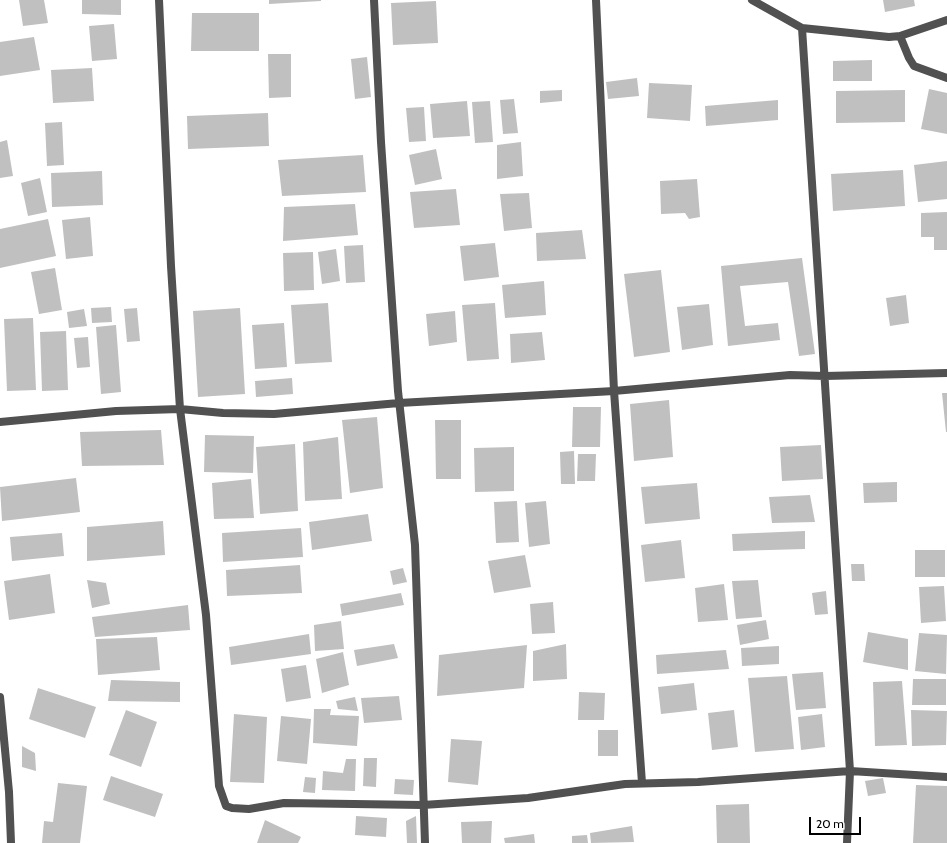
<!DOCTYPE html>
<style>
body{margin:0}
#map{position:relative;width:947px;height:843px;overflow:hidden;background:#fff;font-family:Cabin,sans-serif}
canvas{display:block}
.scale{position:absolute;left:809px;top:817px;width:52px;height:18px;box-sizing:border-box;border:2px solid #000;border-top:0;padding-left:5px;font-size:12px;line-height:14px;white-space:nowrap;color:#000;-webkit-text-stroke:3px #fff;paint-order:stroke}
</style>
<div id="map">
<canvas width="947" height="843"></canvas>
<div class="scale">20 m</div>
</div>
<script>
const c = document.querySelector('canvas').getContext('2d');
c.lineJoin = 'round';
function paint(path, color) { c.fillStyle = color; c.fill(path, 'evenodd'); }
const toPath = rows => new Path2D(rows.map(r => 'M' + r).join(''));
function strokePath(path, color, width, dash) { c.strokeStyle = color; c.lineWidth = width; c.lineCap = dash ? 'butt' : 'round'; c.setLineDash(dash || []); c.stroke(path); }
paint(toPath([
 [19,0,44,0,48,23,23,26],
 [82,0,121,0,121,15,82,14],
 [269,0,321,0,321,1,269,4],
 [883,0,914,0,915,6,885,12],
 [436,1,438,43,393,45,391,3],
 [192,13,259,13,259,51,191,51],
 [114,24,117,59,92,61,89,26],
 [34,37,40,70,0,76,0,42],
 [268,54,291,54,291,97,269,98],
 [367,57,371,97,355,99,351,59],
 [872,60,872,81,833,81,833,61],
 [92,68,94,101,53,103,51,70],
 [637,78,639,96,608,99,606,82],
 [649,83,692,85,690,121,647,118],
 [929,89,947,93,947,134,921,129],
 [562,90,562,101,540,103,540,91],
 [905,90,905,122,836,123,836,91],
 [514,99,518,133,503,134,500,100],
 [778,100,778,120,706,126,705,106],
 [467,101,470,136,433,138,430,104],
 [490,101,493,142,475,143,472,102],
 [424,107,426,141,409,142,406,108],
 [268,113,269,146,188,149,187,116],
 [62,122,64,165,47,166,45,123],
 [7,140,13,176,0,178,0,142],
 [521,142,523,176,497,179,497,145],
 [436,149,442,179,415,185,409,155],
 [363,155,366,192,282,196,278,160],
 [947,161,947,199,918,202,914,165],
 [903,170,905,206,833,211,831,174],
 [102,171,103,205,52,207,51,173],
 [40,178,47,212,28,216,21,183],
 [697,179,700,217,689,219,685,213,661,214,660,181],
 [456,189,460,225,414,228,410,192],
 [529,193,532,228,504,231,500,194],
 [355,204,358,235,283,241,284,207],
 [947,212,947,250,934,250,934,237,921,237,921,213],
 [90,217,93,256,66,259,62,220],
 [48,219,56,256,0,268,0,229],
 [582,230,586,259,537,261,536,233],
 [495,243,499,277,464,281,460,246],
 [363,245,365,282,346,283,344,246],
 [336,249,340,281,322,284,318,252],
 [313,252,314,290,284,291,283,253],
 [802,258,815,354,799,356,788,282,740,286,745,326,778,323,780,340,728,346,721,266],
 [55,268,62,310,39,314,31,272],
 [661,270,670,352,634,357,624,274],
 [544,281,546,315,505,318,502,285],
 [906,295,909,323,890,326,886,298],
 [328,303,332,362,295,364,291,305],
 [495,303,499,359,467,361,462,305],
 [709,304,713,345,682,350,677,307],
 [111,307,112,322,92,323,91,308],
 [137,308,140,341,127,342,124,309],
 [240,308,245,394,198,397,193,311],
 [84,309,87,326,69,328,67,312],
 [455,311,457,342,429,346,426,314],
 [33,318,36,390,7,391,4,319],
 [284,323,287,367,255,369,252,325],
 [116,325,121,392,101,394,96,327],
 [66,331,68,390,42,391,40,332],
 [542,332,545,360,511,363,510,334],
 [88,337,90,367,77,368,74,338],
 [292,378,293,394,256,397,255,381],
 [942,393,947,393,947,432,946,432],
 [669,400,673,457,634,461,630,404],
 [573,407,601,407,600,447,572,447],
 [377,417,383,488,350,493,342,420],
 [435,420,461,420,461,479,436,479],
 [161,430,164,465,82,466,80,432],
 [205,435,254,436,253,473,204,472],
 [338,437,342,499,305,501,303,442],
 [295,444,298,511,260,514,256,447],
 [821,445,823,479,782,481,780,447],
 [514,447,514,491,475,492,474,448],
 [574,451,575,484,561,484,560,452],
 [578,454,596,454,595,481,577,481],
 [76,478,80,512,2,521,0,487],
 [251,479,254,518,214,519,212,483],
 [897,482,897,502,864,503,863,483],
 [697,483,700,519,645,524,641,487],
 [810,495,815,522,772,523,769,497],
 [517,501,519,542,496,543,494,502],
 [546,501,550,544,529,547,525,503],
 [368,514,372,541,312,550,309,522],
 [163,521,165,555,87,561,87,527],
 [301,528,303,557,223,562,222,533],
 [805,531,805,549,733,551,732,534],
 [62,533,64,556,12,561,10,537],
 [681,540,685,578,645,582,641,545],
 [915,550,945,550,945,577,915,577],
 [525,555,531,587,494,593,488,561],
 [851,564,864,564,865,581,852,581],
 [300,565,302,593,227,596,226,570],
 [403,568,407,582,393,585,390,571],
 [50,574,55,613,9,620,4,581],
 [87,580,106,583,110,604,92,608],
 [758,580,762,617,736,619,732,581],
 [724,584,728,620,698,622,695,588],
 [944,586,946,621,921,623,919,587],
 [826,591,828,614,815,615,812,593],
 [401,593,404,605,342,616,340,604],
 [553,602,555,633,532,634,530,604],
 [188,605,190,630,95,637,92,617],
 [766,620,769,639,740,645,737,625],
 [341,621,344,649,315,651,314,625],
 [868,632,908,639,908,670,863,662],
 [919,633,947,635,946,674,915,671],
 [309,634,311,654,231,665,229,647],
 [157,637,160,670,98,675,96,639],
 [394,644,398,658,357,666,354,650],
 [566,644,567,679,533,681,533,651],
 [527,645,524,688,437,696,439,655],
 [779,646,779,664,742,666,741,648],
 [726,650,729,669,657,674,656,655],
 [343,652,349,685,322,693,316,659],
 [306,665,311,698,286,702,281,669],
 [823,672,826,708,796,710,792,674],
 [787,676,794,749,755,752,748,678],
 [913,679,946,679,946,705,912,705],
 [111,680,180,682,180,702,108,701],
 [902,681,907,745,875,746,873,682],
 [694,683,697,710,661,714,658,687],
 [38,688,96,707,85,738,29,719],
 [579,692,605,693,604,720,578,720],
 [399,696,402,720,364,723,361,698],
 [355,697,358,711,338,709,336,701],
 [314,709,331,709,330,715,359,716,357,746,313,743],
 [126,710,157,722,141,767,109,755],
 [734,710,738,747,712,750,708,713],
 [911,710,947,711,946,745,912,746],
 [234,714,267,717,264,783,230,782],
 [822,714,825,747,801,750,798,717],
 [281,716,311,719,307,764,277,761],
 [598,730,618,730,618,756,598,756],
 [451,739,482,741,478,785,448,782],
 [22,746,35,753,36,771,22,767],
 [364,758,377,758,376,787,363,786],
 [346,759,356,759,355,791,322,790,323,771,343,773],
 [111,776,163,794,155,817,103,800],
 [305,777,316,778,315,793,303,792],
 [883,778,886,793,868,796,865,781],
 [395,779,414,780,413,795,394,794],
 [58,783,87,786,80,843,42,843,44,821,53,822],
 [916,785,947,786,947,843,913,843],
 [749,804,750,843,717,843,716,805],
 [356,816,387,818,386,837,355,835],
 [416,816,417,843,407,843,406,821],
 [265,820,301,837,298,843,257,843],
 [492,821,491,843,462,843,461,822],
 [632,826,634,842,591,843,590,833],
 [534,834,535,843,505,843,504,838],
 [587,835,588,843,572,843,572,836]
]), '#c0c0c0');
strokePath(toPath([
 [159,0,171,266,180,409,206,615,219,786,226,806,232,808,249,809,284,803,423,805,528,798,625,784,698,782,850,771,947,777],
 [374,0,381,142,398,391,415,545,425,843],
 [596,0,614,391,642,783],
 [752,0,802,28,889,37,900,36,947,20],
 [802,28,850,771,847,843],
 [900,36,909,58,914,66,947,78],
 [0,422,116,411,180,409,223,413,274,414,399,403,614,391,790,375,825,376,947,373],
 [0,697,9,792,11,843]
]), '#515151', 8);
</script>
